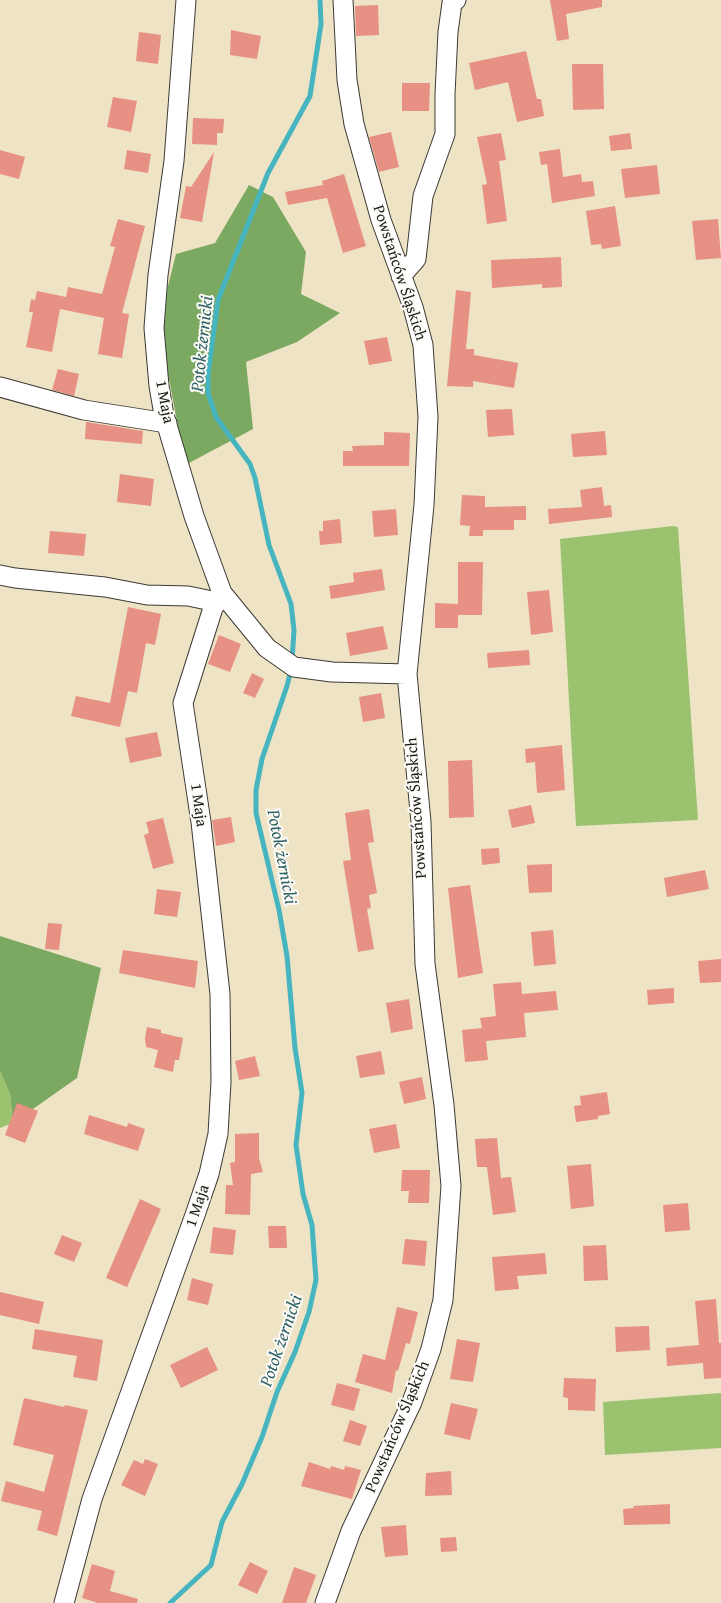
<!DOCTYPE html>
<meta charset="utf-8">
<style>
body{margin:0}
canvas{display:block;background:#eee3c4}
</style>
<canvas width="721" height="1603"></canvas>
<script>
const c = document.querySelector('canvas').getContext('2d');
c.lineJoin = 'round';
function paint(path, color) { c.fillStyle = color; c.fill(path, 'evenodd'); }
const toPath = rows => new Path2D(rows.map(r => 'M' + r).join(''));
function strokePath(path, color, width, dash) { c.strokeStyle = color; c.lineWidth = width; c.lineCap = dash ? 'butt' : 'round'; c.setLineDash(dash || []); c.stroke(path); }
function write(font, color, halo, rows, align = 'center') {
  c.font = font + ' "Gentium Book Plus",serif'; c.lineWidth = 4; c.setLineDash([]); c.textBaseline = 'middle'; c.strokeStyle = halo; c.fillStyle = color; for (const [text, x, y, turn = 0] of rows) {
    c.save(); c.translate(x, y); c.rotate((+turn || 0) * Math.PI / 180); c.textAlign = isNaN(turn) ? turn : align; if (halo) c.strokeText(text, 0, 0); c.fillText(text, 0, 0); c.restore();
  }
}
paint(toPath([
 [673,526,678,527,698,820,576,826,560,539],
 [0,1071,10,1094,13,1123,0,1128],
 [721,1393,721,1448,605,1455,603,1402]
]), '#9bc36f');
paint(toPath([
 [249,185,273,197,306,252,301,294,340,313,297,342,246,362,253,429,189,463,183,453,162,342,164,302,176,254,215,243],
 [0,936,101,968,77,1078,13,1123,10,1094,0,1071]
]), '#7ca962');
strokePath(toPath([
 [292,661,294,630,291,604,269,545,255,478,250,464,216,417,208,393,208,374,218,300,268,173,310,96,321,24,320,0],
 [170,1603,211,1565,222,1522,242,1484,262,1437,277,1392,295,1352,309,1312,316,1280,312,1225,303,1194,296,1145,302,1093,295,1048,287,956,279,910,256,813,256,790,262,759,287,686,291,670]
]), '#46b5c0', 5);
paint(toPath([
 [550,0,602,0,602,7,566,14,569,39,557,41],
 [378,5,379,35,356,36,355,6],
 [231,30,261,36,257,59,230,55],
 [139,32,161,35,158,64,136,61],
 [526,51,537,99,541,99,544,116,517,122,508,82,475,90,469,63],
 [572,64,603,64,604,109,573,110],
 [402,83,430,83,429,111,402,111],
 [113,97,137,101,131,132,107,127],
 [193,118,224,119,223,133,217,133,217,145,192,144],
 [391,132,399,167,379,172,369,137],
 [501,133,506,160,499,161,507,221,487,224,482,185,487,184,477,137],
 [630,133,632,149,611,151,609,136],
 [560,149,563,177,581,174,582,182,593,181,595,196,552,203,547,164,541,165,539,152],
 [0,150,25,157,19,179,0,174],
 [127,150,151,154,148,173,124,169],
 [214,152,202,222,180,218,186,186,191,187],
 [657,165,660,194,625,198,621,169],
 [344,174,366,246,343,253,327,198,288,205,285,192,323,185,322,181],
 [615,206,621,246,602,249,601,244,591,245,586,211],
 [118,219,145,226,122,313,129,314,122,358,98,354,104,318,60,309,52,352,26,347,33,312,29,312,31,299,35,300,37,291,66,297,68,287,102,294,115,247,110,246],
 [718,219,721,258,696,260,692,221],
 [561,257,562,287,542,288,542,284,492,288,491,260],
 [456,290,471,292,466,349,474,349,474,355,518,363,514,388,473,381,473,387,447,386],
 [387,337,392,361,369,365,364,341],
 [58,369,79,374,74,396,52,390],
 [512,409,514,435,488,437,486,410],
 [86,422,143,431,142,444,85,439],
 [605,431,607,455,573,457,571,434],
 [384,432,410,433,409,466,343,466,343,451,353,451,352,446,384,445],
 [120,474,154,479,151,506,117,502],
 [602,487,604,506,611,505,612,517,549,524,548,509,582,507,580,490],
 [462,495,485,496,485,507,526,506,526,520,514,520,514,530,483,530,483,536,469,536,470,526,460,525],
 [396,509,398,535,374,537,372,511],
 [340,519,342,543,320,545,319,531,323,531,323,521],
 [50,531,86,534,84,556,48,553],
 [458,562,483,562,482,615,458,615],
 [382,569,385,590,331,599,329,586,354,582,353,573],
 [549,590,553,632,531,635,527,592],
 [435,603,458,604,458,628,435,628],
 [128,607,161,614,155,645,146,643,137,693,128,691,120,727,71,716,76,696,110,703],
 [383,626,388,649,350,656,346,633],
 [219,635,241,644,230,672,208,664],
 [529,650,530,665,488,668,487,653],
 [252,673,264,679,255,698,243,693],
 [381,693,385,718,363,722,359,697],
 [157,732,162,756,130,763,125,738],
 [562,745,565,790,537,793,535,762,526,763,525,749],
 [472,760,474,817,449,818,448,761],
 [531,805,535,823,512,828,508,810],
 [369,809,374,842,368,843,377,893,369,895,371,908,367,909,374,949,358,952,343,861,351,860,345,813],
 [231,817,235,842,216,846,212,820],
 [163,818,174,863,153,869,144,835,149,833,146,822],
 [499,848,500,863,482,865,481,849],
 [552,864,552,892,529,893,527,865],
 [705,870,709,889,667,897,664,878],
 [470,885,483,973,458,978,448,888],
 [157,889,181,892,177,917,154,914],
 [48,923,62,924,59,950,45,949],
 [553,930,556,964,534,966,531,932],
 [123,950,198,961,195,988,119,973],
 [721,959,721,982,700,983,698,961],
 [521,982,522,994,556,991,558,1010,524,1013,526,1037,486,1041,488,1060,465,1062,462,1030,482,1028,480,1018,496,1016,493,984],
 [674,988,674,1003,648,1005,647,990],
 [409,999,413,1029,391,1033,386,1003],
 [147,1027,161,1030,161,1033,183,1038,179,1060,175,1060,173,1072,154,1067,158,1050,146,1047,145,1038],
 [381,1051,385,1074,360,1078,356,1056],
 [255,1056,260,1076,239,1080,235,1061],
 [422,1077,426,1099,404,1104,399,1082],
 [607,1092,610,1114,598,1116,598,1119,576,1122,574,1106,581,1105,580,1096],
 [17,1103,38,1111,25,1143,5,1135],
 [89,1115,127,1127,128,1123,145,1129,138,1151,84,1134],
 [396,1124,400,1148,374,1153,369,1129],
 [259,1133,259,1158,263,1172,251,1174,250,1215,225,1214,226,1185,233,1185,230,1163,235,1162,235,1134],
 [497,1138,501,1178,511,1177,516,1212,493,1215,487,1167,477,1167,475,1139],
 [591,1164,594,1206,571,1209,567,1166],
 [402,1170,430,1170,429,1203,408,1203,409,1191,401,1191],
 [140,1199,161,1209,127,1287,106,1278],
 [688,1203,690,1230,665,1232,663,1205],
 [268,1226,286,1226,287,1248,269,1248],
 [213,1227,236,1230,233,1255,210,1253],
 [62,1235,82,1243,74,1262,54,1254],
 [405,1239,427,1241,425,1266,402,1264],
 [606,1245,608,1280,584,1281,583,1246],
 [545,1253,547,1274,517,1276,519,1289,495,1291,492,1257],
 [192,1278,213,1284,208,1305,187,1300],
 [0,1292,44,1302,39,1324,0,1315],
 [716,1299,719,1343,721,1343,721,1378,704,1379,703,1363,667,1366,666,1348,699,1345,695,1301],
 [397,1307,418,1312,410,1344,406,1343,398,1371,396,1370,392,1393,355,1382,363,1354,385,1360],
 [649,1326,650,1350,616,1352,615,1327],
 [35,1329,103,1340,97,1381,73,1377,77,1356,32,1349],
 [457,1339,480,1343,473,1382,450,1379],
 [207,1347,218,1370,181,1388,170,1365],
 [564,1378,596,1379,595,1411,568,1410,568,1398,563,1397],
 [337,1383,360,1389,354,1411,331,1405],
 [24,1398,64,1407,65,1405,88,1410,57,1536,37,1530,42,1511,1,1501,6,1481,44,1492,54,1455,13,1445],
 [451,1403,478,1409,470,1440,444,1434],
 [350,1420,367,1426,360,1446,343,1441],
 [145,1459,158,1464,145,1496,121,1485,134,1460,143,1464],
 [309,1462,330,1469,331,1466,344,1470,345,1466,361,1470,352,1499,301,1486],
 [451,1471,452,1495,425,1496,426,1473],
 [670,1504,670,1524,624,1525,623,1509,634,1508,633,1506],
 [406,1525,408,1555,385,1557,381,1527],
 [456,1537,457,1551,441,1552,440,1538],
 [250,1562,268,1571,257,1594,238,1585],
 [92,1564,115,1571,110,1591,138,1599,137,1603,98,1603,82,1598],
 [294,1567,316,1575,306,1603,282,1603]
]), '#e79084');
const minor = toPath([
 [401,276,416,259,423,196,445,134,445,94,448,32,452,3,456,0],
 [0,387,84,410,167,423],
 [0,575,15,578,105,587,147,595,188,596,217,602],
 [222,593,267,648,294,667,332,672,407,674],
 [64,1603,92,1499,195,1215,209,1174,218,1134,221,1082,220,994,201,822,183,703,213,608,222,593,194,516,164,415,159,386,154,328,158,275,174,161,186,0],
 [325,1603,351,1531,412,1402,431,1349,443,1300,451,1186,444,1105,425,964,421,822,407,674,424,505,428,417,423,345,413,307,381,220,354,124,347,80,343,0]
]);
strokePath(minor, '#3c3a35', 21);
strokePath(minor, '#fff', 19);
write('16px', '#1c1c1c', '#fdfcf7', [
 ["Powstańców Śląskich",399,273,72],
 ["1 Maja",164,402,79],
 ["1 Maja",198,805,82],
 ["Powstańców Śląskich",417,808,-94],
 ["1 Maja",198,1206,-71],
 ["Powstańców Śląskich",398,1427,-67]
]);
write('italic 18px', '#2f6166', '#fdfcf7', [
 ["Potok żernicki",203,344,-84],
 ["Potok żernicki",281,857,79],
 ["Potok żernicki",282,1341,-71]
]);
</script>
